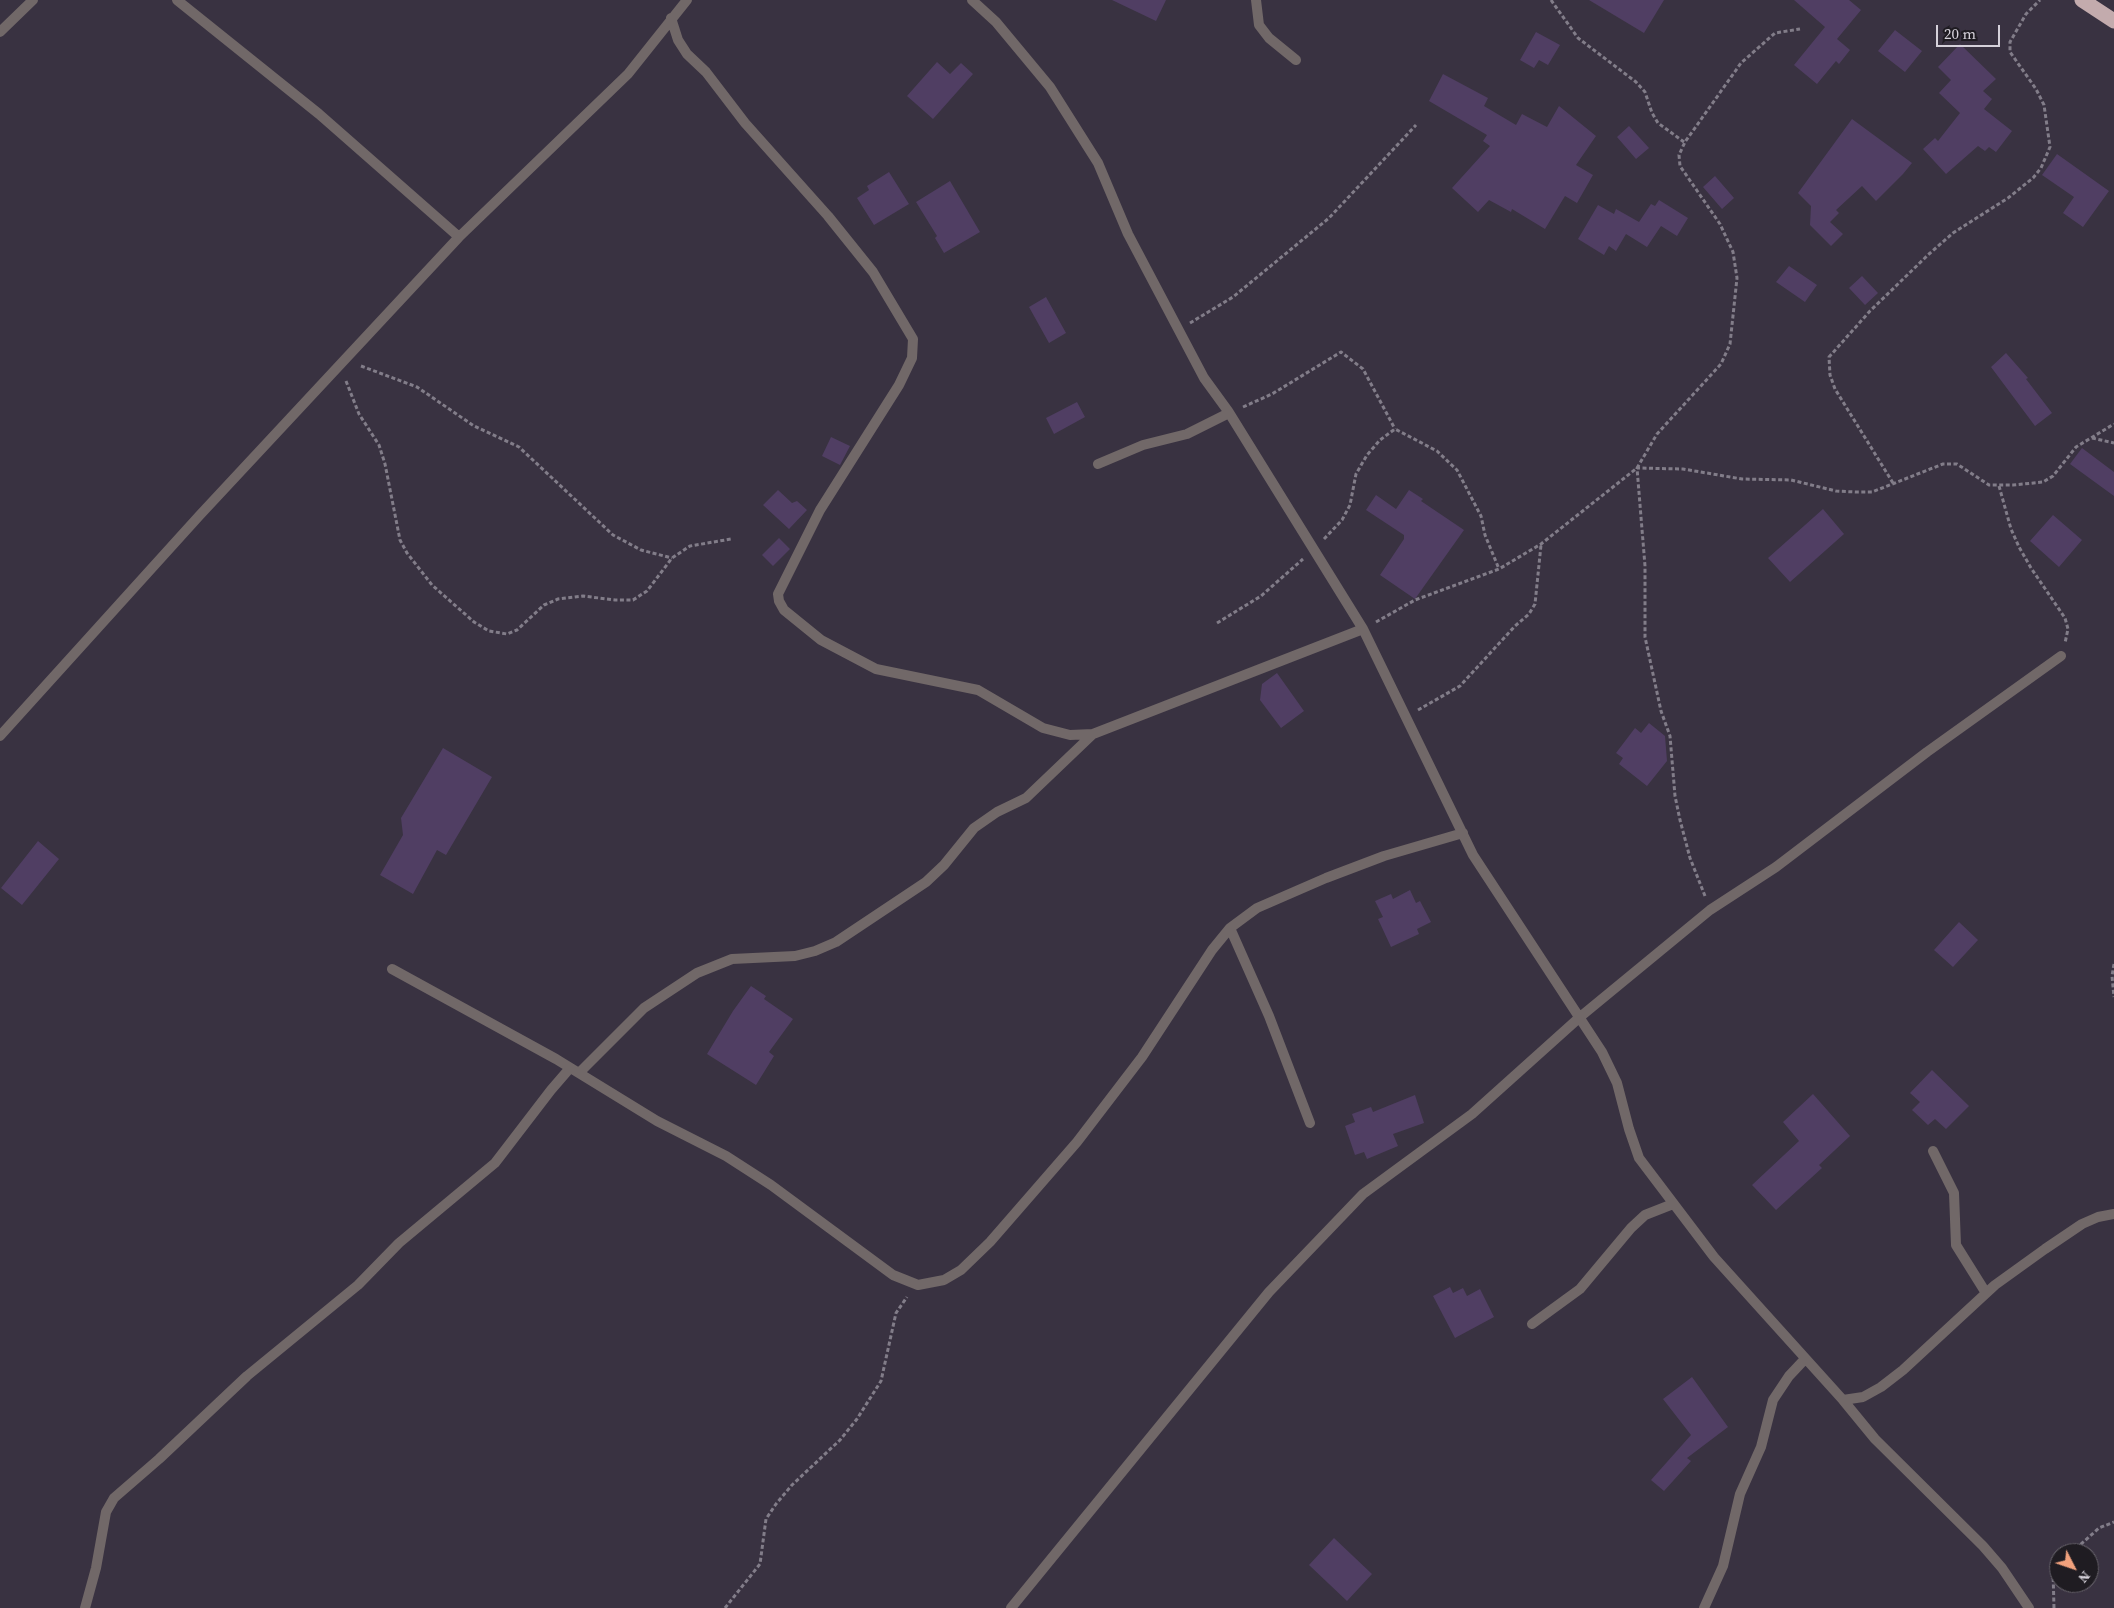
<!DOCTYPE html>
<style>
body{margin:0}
#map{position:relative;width:2114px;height:1608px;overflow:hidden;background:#393241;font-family:"Source Serif 4",serif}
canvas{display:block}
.north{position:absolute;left:2049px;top:1543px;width:50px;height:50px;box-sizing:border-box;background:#1f1c22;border:1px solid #68646c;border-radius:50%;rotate:131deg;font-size:14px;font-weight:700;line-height:20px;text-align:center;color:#d5d1da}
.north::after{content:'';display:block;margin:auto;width:18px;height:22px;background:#f1a17d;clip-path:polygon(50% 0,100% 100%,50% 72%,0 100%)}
.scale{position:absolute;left:1936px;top:25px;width:64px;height:22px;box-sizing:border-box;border:2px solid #d5d1da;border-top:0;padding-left:6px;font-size:15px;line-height:18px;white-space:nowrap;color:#d5d1da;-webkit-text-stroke:4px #1f1c22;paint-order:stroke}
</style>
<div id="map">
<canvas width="2114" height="1608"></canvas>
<div class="north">N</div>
<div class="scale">20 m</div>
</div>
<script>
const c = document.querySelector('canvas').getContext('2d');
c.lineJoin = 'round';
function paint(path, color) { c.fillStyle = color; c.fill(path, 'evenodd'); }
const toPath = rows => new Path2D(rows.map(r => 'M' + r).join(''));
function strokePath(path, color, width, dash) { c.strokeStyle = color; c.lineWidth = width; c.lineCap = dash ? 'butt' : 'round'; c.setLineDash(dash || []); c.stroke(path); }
paint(toPath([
 [1112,0,1166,0,1156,21],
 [1589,0,1664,0,1644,33],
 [1794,0,1849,0,1861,10,1837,39,1850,50,1839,64,1836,61,1817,84,1794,65,1825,27],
 [1895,30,1922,51,1905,72,1878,51],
 [1536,32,1560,45,1548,65,1539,60,1534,68,1520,60],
 [1960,44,1996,79,1983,91,1992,99,1984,109,2012,131,1996,152,1989,147,1985,151,1978,146,1946,174,1923,149,1935,138,1938,141,1960,113,1939,93,1951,80,1938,67],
 [937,62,950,74,961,63,973,74,933,119,907,96],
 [1443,74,1488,98,1484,106,1516,125,1522,114,1547,127,1559,106,1596,136,1576,165,1593,175,1577,203,1565,196,1545,229,1512,209,1511,212,1489,200,1478,212,1452,188,1490,146,1483,141,1487,135,1429,101],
 [1852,119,1912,163,1903,174,1876,201,1862,186,1836,210,1839,213,1830,222,1843,234,1831,246,1810,225,1811,206,1798,193],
 [1629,126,1649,148,1636,159,1617,137],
 [2057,154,2109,191,2083,227,2063,213,2074,197,2042,175],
 [889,172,909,204,874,225,857,198,869,190,867,186],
 [1715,176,1734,198,1722,209,1703,187],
 [950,181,980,232,944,253,935,238,937,236,916,202],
 [1659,200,1688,218,1677,236,1661,226,1647,247,1626,234,1616,251,1609,246,1604,255,1578,239,1598,205,1614,214,1616,209,1639,222,1651,204,1655,206],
 [1789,266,1817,285,1805,302,1776,282],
 [1862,276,1878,293,1865,305,1849,288],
 [1046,297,1066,333,1049,343,1029,307],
 [2006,353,2028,378,2026,379,2052,413,2035,426,1991,367],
 [1077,402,1085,417,1054,434,1046,418],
 [831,437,850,446,840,465,822,456],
 [2082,448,2114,472,2114,496,2070,464],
 [778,490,792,503,797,501,807,510,789,529,763,505],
 [1409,490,1423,499,1421,501,1464,530,1415,599,1380,575,1404,539,1404,535,1366,510,1376,495,1396,509],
 [1823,509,1844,534,1790,582,1768,558],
 [2053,515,2082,540,2059,567,2030,541],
 [779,538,790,549,773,566,762,555],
 [1277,673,1304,711,1281,728,1260,700,1262,684],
 [1649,723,1665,736,1667,761,1647,786,1619,764,1623,758,1616,753,1635,728,1641,733],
 [443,748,492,777,446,855,437,850,413,894,380,875,403,835,401,818],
 [38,841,59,859,22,905,1,888],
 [1410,890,1416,903,1420,901,1431,922,1417,929,1419,934,1391,947,1378,919,1383,917,1375,901,1391,894,1393,899],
 [1959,922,1978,940,1953,967,1934,950],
 [751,986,766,996,764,999,793,1019,769,1052,774,1056,756,1085,707,1054,733,1011],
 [1932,1070,1969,1106,1946,1129,1935,1119,1928,1125,1912,1110,1920,1102,1910,1093],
 [1813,1094,1850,1136,1819,1165,1822,1168,1776,1210,1752,1185,1799,1141,1783,1122],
 [1415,1095,1424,1123,1393,1134,1398,1146,1367,1159,1364,1152,1355,1155,1345,1126,1355,1122,1352,1114,1371,1107,1373,1112],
 [1450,1287,1453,1293,1463,1288,1467,1296,1480,1289,1494,1317,1455,1338,1433,1296],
 [1692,1377,1728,1427,1687,1458,1691,1461,1664,1491,1651,1480,1691,1435,1663,1399],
 [1334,1538,1372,1574,1347,1601,1309,1565]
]), '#503e63');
strokePath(toPath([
 [1551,0,1578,38,1636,82,1645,92,1652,113,1658,123,1684,142],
 [1190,323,1233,297,1329,218,1416,125],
 [361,366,417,387,474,426,519,447,613,535,641,550,672,558],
 [346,381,359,414,379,445,385,464,400,540,407,553,432,585,474,622,489,631,507,634,517,630,544,605,558,599,583,596,615,600,633,600,647,591,672,558,690,546,731,539],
 [1243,407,1272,394,1341,352,1363,369,1395,429],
 [2092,438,2114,443],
 [1893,483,1835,389,1830,375,1829,357,1870,311,1929,254,1953,233,2008,198,2033,178,2041,168,2050,147,2044,105,2036,89,2010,52,2010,42,2026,14,2040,0],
 [1999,486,2011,529,2019,547,2031,568,2065,618,2068,629,2065,643],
 [1324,539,1342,520,1350,505,1356,474,1367,455,1380,440,1395,429,1437,451,1457,470,1481,516,1485,535,1499,569],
 [1376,622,1415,600,1499,569,1541,544,1637,468,1657,434,1721,364,1730,344,1737,278,1733,252,1720,224,1680,166,1679,155,1685,142,1741,63,1775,33,1800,29],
 [1217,623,1261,596,1303,559],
 [1418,710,1460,686,1515,626,1529,614,1535,604,1541,545],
 [1705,896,1690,858,1680,820,1675,796,1670,736,1661,711,1645,637,1645,566,1637,468,1683,469,1742,479,1791,480,1836,491,1855,492,1872,492,1943,464,1957,464,1989,485,2013,485,2043,482,2053,476,2076,447,2114,424],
 [2114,964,2112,976,2114,997],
 [2071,1553,2099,1528,2114,1522],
 [725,1608,760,1564,766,1519,776,1504,792,1485,840,1440,857,1419,881,1381,896,1313,907,1297],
 [2054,1608,2053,1571,2059,1563]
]), '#827d89', 3, [4, 2.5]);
strokePath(toPath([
 [177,0,319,114,459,237],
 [972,0,996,22,1050,87,1098,163,1128,234,1204,378,1228,411,1363,629,1473,855,1602,1052,1617,1083,1629,1129,1639,1158,1714,1257,1843,1400,1875,1439,1983,1546,2002,1568,2029,1608],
 [1256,0,1259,25,1269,38,1296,60],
 [671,18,678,40,687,54,706,72,745,123,828,216,873,272,913,339,912,358,899,385,820,510,778,594,779,601,784,610,821,640,876,669,978,690,1043,728,1070,735,1093,734],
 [0,32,33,0],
 [1098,464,1143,445,1187,434,1229,413],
 [0,736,199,516,459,237,628,74,687,0],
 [1230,928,1269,1016,1310,1123],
 [392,969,556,1059,657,1121,726,1156,771,1185,893,1275,918,1285,944,1280,961,1270,990,1242,1077,1142,1142,1057,1212,950,1230,928,1257,908,1326,878,1384,856,1463,833],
 [579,1073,644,1008,697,973,732,959,795,956,815,951,836,942,926,882,944,865,974,828,997,812,1026,798,1093,734,1363,629],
 [1933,1151,1954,1193,1956,1245,1986,1293],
 [1532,1324,1580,1289,1631,1228,1645,1215,1673,1204],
 [1843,1400,1863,1397,1881,1387,1903,1370,1995,1285,2045,1249,2082,1224,2098,1217,2114,1214],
 [85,1608,96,1568,106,1512,114,1498,159,1459,247,1376,358,1285,399,1243,495,1163,551,1090,570,1068],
 [1011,1608,1269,1292,1363,1194,1472,1114,1580,1017,1710,910,1776,867,1927,752,2061,656],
 [1704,1608,1723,1566,1740,1494,1761,1447,1773,1400,1789,1376,1805,1359]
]), '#716868', 10);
strokePath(toPath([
 [2082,0,2114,21]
]), '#c3abad', 15);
</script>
